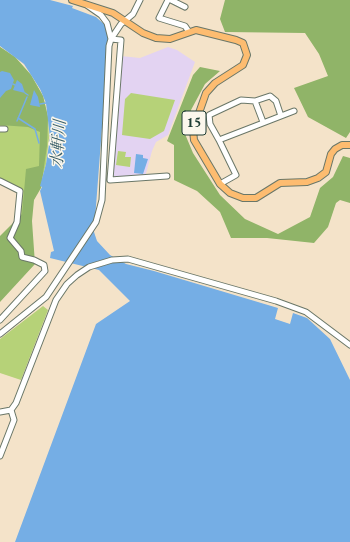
<!DOCTYPE html>
<meta charset="utf-8">
<style>
body{margin:0}
canvas{display:block;background:#f4e3c9}
</style>
<canvas width="350" height="542"></canvas>
<script>
const c = document.querySelector('canvas').getContext('2d');
c.lineJoin = 'round';
function paint(path, color) { c.fillStyle = color; c.fill(path, 'evenodd'); }
const toPath = rows => new Path2D(rows.map(r => 'M' + r).join(''));
function strokePath(path, color, width, dash) { c.strokeStyle = color; c.lineWidth = width; c.lineCap = dash ? 'butt' : 'round'; c.setLineDash(dash || []); c.stroke(path); }
function write(font, color, halo, rows, align = 'center') {
  c.font = font + ' "EB Garamond","Noto Serif JP",serif'; c.lineWidth = 3; c.setLineDash([]); c.textBaseline = 'middle'; c.strokeStyle = halo; c.fillStyle = color; for (const [text, x, y, turn = 0] of rows) {
    c.save(); c.translate(x, y); c.rotate((+turn || 0) * Math.PI / 180); c.textAlign = isNaN(turn) ? turn : align; if (halo) c.strokeText(text, 0, 0); c.fillText(text, 0, 0); c.restore();
  }
}
paint(toPath([
 [168,47,177,50,195,62,168,135,156,142,152,151,145,177,112,177,121,56,140,58]
]), '#e3d3f2');
paint(toPath([
 [0,47,15,57,31,75,43,96,48,117,49,138,46,164,40,186,15,241,23,193,23,191,0,178],
 [131,93,175,100,164,131,150,139,122,135,125,99],
 [118,151,126,152,125,157,131,157,130,167,116,165],
 [43,306,48,310,21,380,0,373,0,339]
]), '#b6d278');
paint(toPath([
 [225,0,350,0,350,132,346,138,308,117,294,88,328,76,319,54,305,33,225,32,220,19],
 [0,47,15,57,31,75,43,96,48,117,47,146,41,188,34,200,32,221,35,264,0,302,0,236,22,214,26,169,39,166,40,132,28,127,0,125],
 [200,67,220,71,205,84,191,110,185,134,193,153,220,195,245,219,278,234,310,217,320,188,333,177,343,156,350,158,350,203,340,200,336,203,328,227,314,243,267,238,231,238,220,212,197,191,174,180,174,145,167,141,193,75]
]), '#90b468');
paint(toPath([
 [0,0,50,0,73,6,72,8,96,17,105,25,109,36,94,232,97,241,110,255,126,264,154,271,278,308,275,319,290,324,293,313,307,318,330,339,350,380,350,542,15,542,96,324,130,301,99,270,50,258,51,252,54,251,40,191,42,187,40,186,46,164,50,138,46,103,40,89,24,64,0,46],
 [2,71,10,73,14,80,11,89,6,91,0,98,0,72],
 [17,80,22,84,25,93,13,90],
 [34,90,38,97,40,107,30,105],
 [136,154,143,155,143,158,148,159,143,174,134,173]
]), '#75aee5');
strokePath(toPath([
 [13,84,15,85],
 [25,93,28,95],
 [40,104,46,103],
 [18,118,35,129,39,143],
 [17,121,27,97]
]), '#75aee5', 1.5);
const minor = toPath([
 [168,0,159,18,185,26,189,32],
 [171,0,185,7],
 [88,6,101,15,107,23,111,39,121,40,110,180,167,176],
 [255,101,270,96,276,101,281,116],
 [0,129,5,129],
 [219,140,210,124,209,115,241,100,255,101,263,122],
 [0,181,20,191,17,222,10,238,21,251,22,257,34,260,44,265,45,271,0,320],
 [220,184,236,175,219,140,294,111],
 [0,334,46,297,96,222,102,200,109,46,111,39,121,24,133,14,140,0],
 [0,412,11,410,16,403,56,300,67,284,77,275,89,267,112,260,128,259,276,301,306,312,350,345],
 [0,456,14,420,11,410]
]);
const major = toPath([
 [72,0,113,13,143,33,156,38,170,39,196,30,236,40,243,43,247,55,243,65,215,83,206,93,193,130,194,140,220,184,230,193,243,198,256,198,280,183,307,182,318,178,326,172,331,154,335,149,342,145,350,145]
]);
strokePath(minor, '#6a7768', 7);
strokePath(major, '#6a7768', 8);
strokePath(minor, '#fff', 5);
strokePath(major, '#fdbc70', 6);
for (const [x, y, w] of [
 [194,123,24]
]) { const box = new Path2D(); box.roundRect(x - w / 2, y - 12, w, 24, 3); c.fillStyle = '#fbf7ec'; c.fill(box); strokePath(box, '#1f3d34', 1); }
write('bold 14px', '#1f3d34', null, [
 ["15",194,123]
]);
write('italic 16px', '#395f69', '#fbf7ec', [
 ["水軒川",59,144,-86]
]);
</script>
